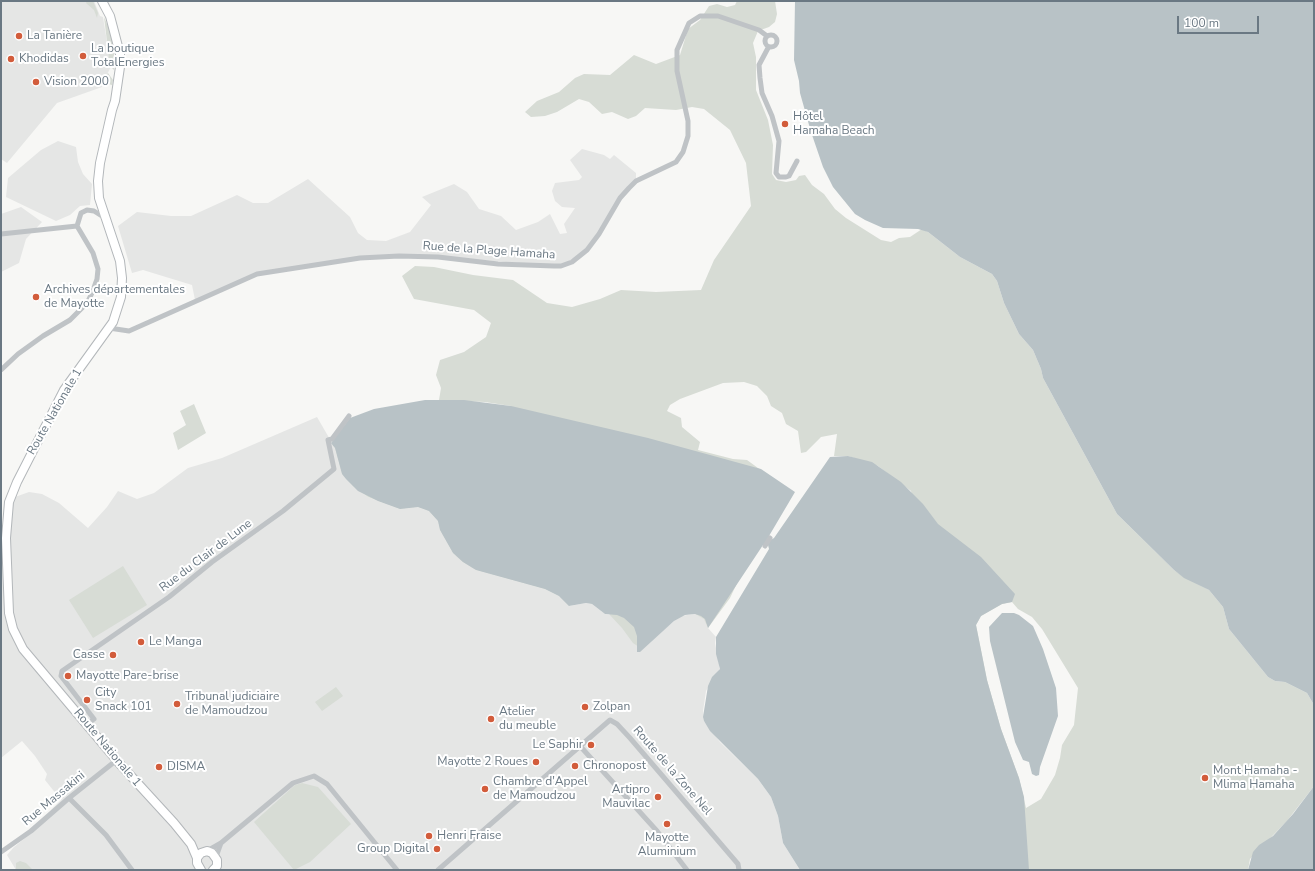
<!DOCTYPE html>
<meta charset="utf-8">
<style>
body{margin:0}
#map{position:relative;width:1315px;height:871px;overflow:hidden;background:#f7f7f5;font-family:"Nunito Sans",sans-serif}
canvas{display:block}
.frame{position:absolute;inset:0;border:2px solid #6a7883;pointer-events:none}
.scale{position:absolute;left:1177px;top:16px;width:82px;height:18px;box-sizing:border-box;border:2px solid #6a7883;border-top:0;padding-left:5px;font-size:12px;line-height:14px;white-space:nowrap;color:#6a7883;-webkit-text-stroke:3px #fff;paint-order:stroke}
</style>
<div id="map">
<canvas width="1315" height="871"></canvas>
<div class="frame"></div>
<div class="scale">100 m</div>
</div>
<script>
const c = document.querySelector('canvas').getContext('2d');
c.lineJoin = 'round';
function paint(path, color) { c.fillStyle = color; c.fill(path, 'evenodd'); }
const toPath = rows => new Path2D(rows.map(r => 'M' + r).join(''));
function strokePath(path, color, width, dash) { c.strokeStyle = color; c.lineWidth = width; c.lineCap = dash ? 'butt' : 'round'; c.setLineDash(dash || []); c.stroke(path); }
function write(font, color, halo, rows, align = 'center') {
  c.font = font + ' "Nunito Sans",sans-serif'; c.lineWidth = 4; c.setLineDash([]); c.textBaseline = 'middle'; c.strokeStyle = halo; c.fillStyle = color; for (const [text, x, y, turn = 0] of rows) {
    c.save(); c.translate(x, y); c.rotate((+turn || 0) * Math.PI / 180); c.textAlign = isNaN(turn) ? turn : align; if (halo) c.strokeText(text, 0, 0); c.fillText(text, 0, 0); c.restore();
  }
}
paint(toPath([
 [1,1,94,1,100,16,103,17,111,67,106,76,99,77,102,87,57,103,7,163,1,159],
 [58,141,76,147,78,162,83,174,92,184,90,205,80,206,70,215,56,221,6,197,8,178,41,150],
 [582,149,604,155,610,159,614,155,636,173,636,181,629,188,587,250,561,266,438,257,360,258,257,274,195,300,192,285,143,270,132,273,118,226,137,212,171,216,191,216,237,195,253,203,268,203,308,179,350,217,358,233,367,240,386,241,410,232,431,205,422,197,454,184,467,192,479,209,501,216,516,230,538,222,550,214,560,234,567,233,564,224,575,208,562,207,555,201,552,191,555,183,579,180,582,177,570,160],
 [21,207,42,222,26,239,19,263,1,272,1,214],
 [317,417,335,448,342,474,353,486,368,497,400,509,418,507,429,511,438,521,440,530,453,553,476,570,545,589,559,596,569,606,586,603,592,604,605,614,612,615,637,636,637,652,680,616,695,614,705,619,708,628,716,637,715,643,720,669,715,675,706,691,703,711,704,721,720,742,758,779,771,797,778,816,783,843,800,870,16,870,7,855,14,847,40,826,51,810,61,800,45,780,47,774,35,756,22,741,1,758,1,541,10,535,10,518,15,497,29,492,42,494,59,503,88,528,107,507,118,491,137,499,154,493,188,468,222,458]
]), '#e5e6e5');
paint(toPath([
 [87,1,93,1,98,13,97,18,94,10,86,3],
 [737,1,775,1,777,14,775,22,769,27,758,31,753,43,756,57,756,90,768,120,773,145,772,174,776,180,786,182,796,180,799,176,805,175,812,185,824,194,835,209,846,218,881,240,891,242,899,238,910,237,922,229,928,232,960,257,992,274,997,281,1004,303,1019,334,1033,350,1041,369,1043,378,1117,514,1174,570,1184,577,1209,590,1223,607,1229,629,1268,677,1275,681,1285,682,1307,693,1314,705,1314,786,1287,821,1250,859,1248,870,987,870,911,491,878,466,848,456,834,456,837,434,821,437,806,452,801,453,798,431,786,424,782,413,771,406,767,396,757,386,744,382,723,383,680,399,670,405,667,411,681,418,682,427,700,442,698,450,733,459,747,460,791,492,739,579,730,598,708,628,704,619,695,614,689,614,688,610,639,647,633,643,622,628,596,600,571,599,569,606,559,596,545,589,476,570,463,562,453,553,440,530,438,521,429,511,418,507,400,509,368,497,353,486,342,474,335,448,331,443,511,406,485,402,439,400,441,388,436,375,440,360,464,352,486,337,491,323,474,310,414,299,402,276,415,266,434,267,473,275,513,280,547,303,572,307,600,299,621,290,656,292,701,290,714,260,751,206,746,163,730,130,704,109,692,107,676,110,645,108,636,116,628,119,612,112,602,114,589,102,579,99,557,112,545,116,531,117,525,112,537,101,559,92,575,78,584,74,610,75,634,55,656,64,680,55,688,29,700,20,709,6,717,4,727,7,735,5],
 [1012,602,1018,609,1032,617,1042,629,1078,688,1074,725,1062,745,1060,758,1055,775,1041,799,1026,808,1019,778,1001,729,987,680,976,625,981,616,1002,604],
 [104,17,110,31,114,50,114,70,110,66],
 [108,73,113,80,112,85,108,84,104,77],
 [194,404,206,433,178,450,173,433,186,425,180,411],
 [123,566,147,605,93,638,69,600],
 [336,687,343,696,322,711,315,702],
 [302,783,318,787,351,824,310,862,294,870,254,822,295,785],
 [20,861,26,863,33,870,16,870,16,863]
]), '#d7dcd5');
paint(toPath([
 [795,1,1314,1,1314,705,1307,693,1285,682,1275,681,1268,677,1229,629,1223,607,1209,590,1184,578,1174,570,1117,514,1043,378,1041,369,1033,350,1019,334,1004,303,997,281,992,274,960,257,928,232,918,229,883,228,865,220,855,214,833,187,823,167,811,132,800,93,799,81,794,60],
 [425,400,464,400,511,406,648,438,761,469,795,492,769,536,769,541,774,538,830,457,848,456,872,462,901,482,923,504,938,524,981,557,1015,594,1012,602,1002,604,981,616,976,625,987,680,1001,729,1019,778,1024,797,1029,870,800,870,783,843,778,816,771,797,758,779,710,731,704,721,703,717,708,686,712,677,720,669,716,654,716,637,769,549,768,545,763,545,708,628,705,619,701,616,695,614,685,615,674,621,640,652,637,652,637,636,634,627,624,618,617,615,605,614,592,604,586,603,569,606,559,596,545,589,476,570,463,562,453,553,440,530,438,521,429,511,418,507,400,509,378,501,358,491,346,479,342,474,335,448,331,443,350,418,374,409],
 [1002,613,1014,613,1019,615,1033,626,1043,649,1056,688,1058,716,1040,767,1039,775,1036,776,1032,774,1029,762,1023,760,1015,742,990,641,989,627],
 [1314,786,1314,870,1248,870,1253,852,1259,845,1273,836,1293,814]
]), '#b8c2c6');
const primary = toPath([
 [102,1,110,16,120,54,120,67,115,101,112,110,100,163,98,181,99,198,120,261,122,278,121,297,113,322,64,390,17,482,9,502,6,538,9,613,13,629,23,649,119,763,174,823,191,844,197,858],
 [201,870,197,863,197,858,201,853,207,851,212,853,217,860,217,866,213,870]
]);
strokePath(primary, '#b3b7ba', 10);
strokePath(toPath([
 '765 41a6 6 0 1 1 12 0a6 6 0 1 1-12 0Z',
 [768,48,759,65,760,78,762,93,772,116,779,141,776,173,779,177,786,177,789,176,797,161],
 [1,234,77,226,81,213,87,210,94,211,105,218],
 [109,328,129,331,257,274,360,258,399,256,438,257,498,264,554,266,561,266,572,262,587,250,599,234,620,198,629,188,636,181,676,162,683,152,688,136,688,121,677,71,677,50,689,23,700,16,718,16,759,30,767,36],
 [1,370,18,354,43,336,70,320,87,303,92,293,97,279,98,269,93,253,77,226],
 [765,546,770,538],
 [87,724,94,719,61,676,62,671,169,597,212,562,283,511,334,469,328,440,332,439,349,416],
 [580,746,657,831,687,870],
 [69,798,106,835,132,870],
 [207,851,221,843,293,783,314,776,327,784,397,870],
 [1,852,31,831,69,798,118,759],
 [216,857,221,843],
 [438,870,610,720,617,724,630,738,738,864,739,870]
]), '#bfc3c6', 5);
strokePath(primary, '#fff', 8);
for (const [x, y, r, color] of [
 [19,36,4,"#d25c3b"],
 [83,56,4,"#d25c3b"],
 [11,59,4,"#d25c3b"],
 [36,82,4,"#d25c3b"],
 [785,124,4,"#d25c3b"],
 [36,297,4,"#d25c3b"],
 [141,642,4,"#d25c3b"],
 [113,655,4,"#d25c3b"],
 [68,676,4,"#d25c3b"],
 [87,700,4,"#d25c3b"],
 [177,704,4,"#d25c3b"],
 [585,707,4,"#d25c3b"],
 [491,719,4,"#d25c3b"],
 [591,745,4,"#d25c3b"],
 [536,762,4,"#d25c3b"],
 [575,766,4,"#d25c3b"],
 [159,767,4,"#d25c3b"],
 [1205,778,4,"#d25c3b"],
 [485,789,4,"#d25c3b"],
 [658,797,4,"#d25c3b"],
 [667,824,4,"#d25c3b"],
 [429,836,4,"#d25c3b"],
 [437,849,4,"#d25c3b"]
]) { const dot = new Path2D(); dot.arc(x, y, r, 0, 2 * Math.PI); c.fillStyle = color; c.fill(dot); strokePath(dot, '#fff', 1.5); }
write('12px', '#6a7883', '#fff', [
 ["La Tanière",27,36],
 ["La boutique",91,49],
 ["TotalEnergies",91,63],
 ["Khodidas",19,59],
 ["Vision 2000",44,82],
 ["Hôtel",793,117],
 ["Hamaha Beach",793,131],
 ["Archives départementales",44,290],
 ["de Mayotte",44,304],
 ["Le Manga",149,642],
 ["Casse",105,655,"right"],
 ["Mayotte Pare-brise",76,676],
 ["City",95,693],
 ["Snack 101",95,707],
 ["Tribunal judiciaire",185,697],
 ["de Mamoudzou",185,711],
 ["Zolpan",593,707],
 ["Atelier",499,712],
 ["du meuble",499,726],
 ["Le Saphir",583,745,"right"],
 ["Mayotte 2 Roues",528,762,"right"],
 ["Chronopost",583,766],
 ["DISMA",167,767],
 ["Mont Hamaha -",1213,771],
 ["Mlima Hamaha",1213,785],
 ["Chambre d'Appel",493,782],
 ["de Mamoudzou",493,796],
 ["Artipro",650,790,"right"],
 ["Mauvilac",650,804,"right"],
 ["Henri Fraise",437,836],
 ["Mayotte",667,838,"center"],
 ["Aluminium",667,852,"center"],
 ["Group Digital",429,849,"right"]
], 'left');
write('12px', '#6a7883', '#fff', [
 ["Rue de la Plage Hamaha",489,251,4],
 ["Route Nationale 1",55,412,-60],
 ["Rue du Clair de Lune",206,556,-37],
 ["Route Nationale 1",107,748,50],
 ["Route de la Zone Nel",672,771,49],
 ["Rue Massakini",54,799,-40]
]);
</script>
